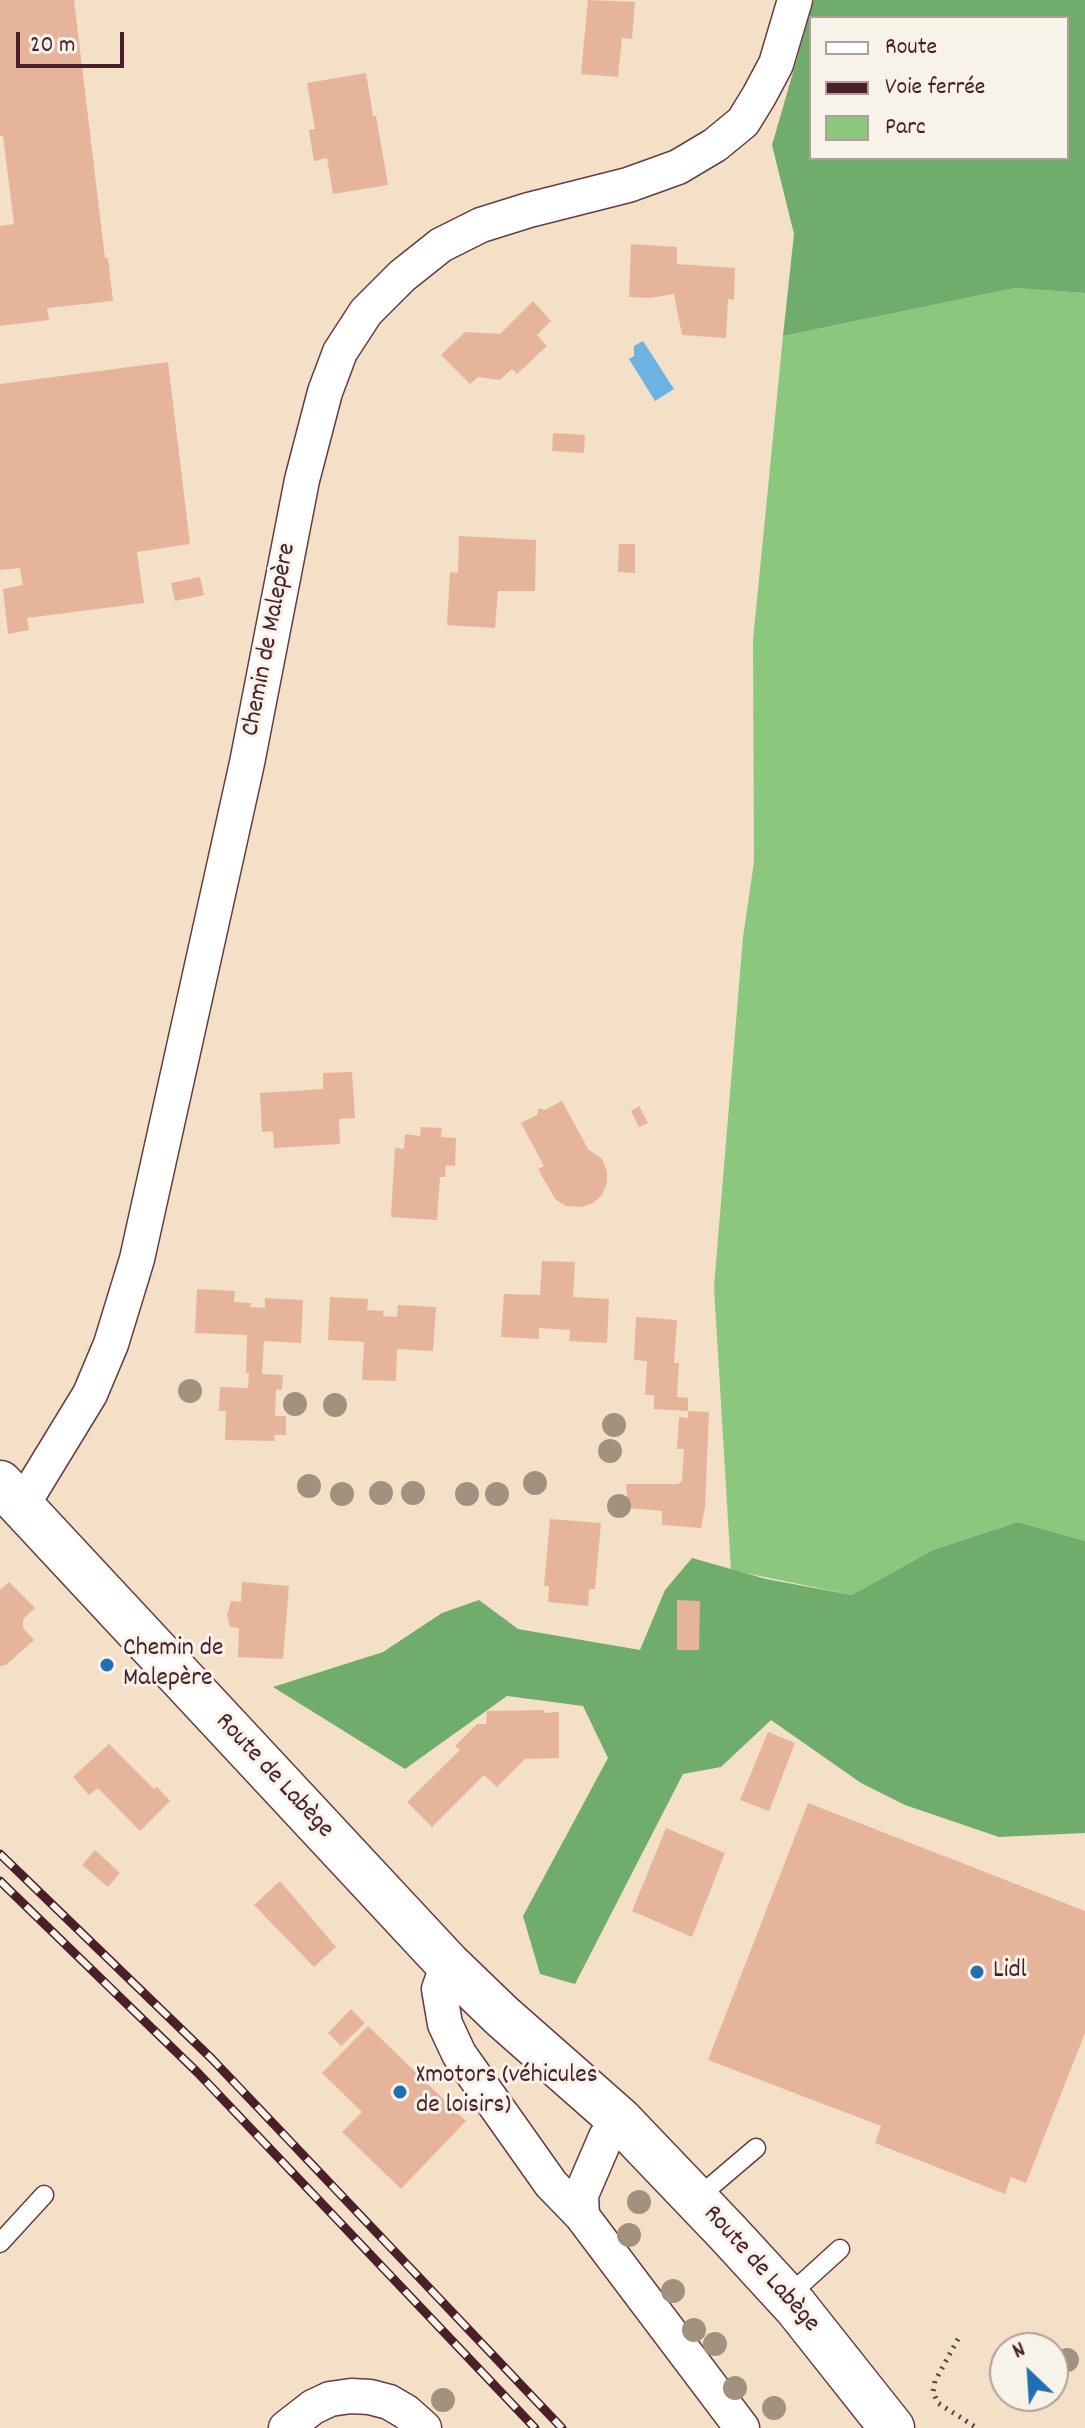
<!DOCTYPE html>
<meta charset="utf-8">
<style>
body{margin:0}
#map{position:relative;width:1085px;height:2428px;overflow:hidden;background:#f4e0c6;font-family:Dekko,sans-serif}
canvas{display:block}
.legend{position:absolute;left:809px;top:16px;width:260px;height:144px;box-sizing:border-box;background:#f7f3e8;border:2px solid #b29e9c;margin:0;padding:10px 14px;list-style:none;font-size:24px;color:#4a1f2b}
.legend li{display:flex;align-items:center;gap:16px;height:40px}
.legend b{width:40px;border:2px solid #b29e9c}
.north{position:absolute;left:989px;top:2332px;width:80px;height:80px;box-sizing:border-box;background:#f7f3e8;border:2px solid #b29e9c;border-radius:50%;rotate:335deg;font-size:22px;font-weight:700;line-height:32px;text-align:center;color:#4a1f2b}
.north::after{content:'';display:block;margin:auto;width:28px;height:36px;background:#1f6fb2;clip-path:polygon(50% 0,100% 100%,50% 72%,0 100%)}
.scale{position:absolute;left:16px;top:32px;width:108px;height:36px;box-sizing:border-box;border:4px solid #4a1f2b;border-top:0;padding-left:10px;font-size:24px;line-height:28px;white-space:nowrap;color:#4a1f2b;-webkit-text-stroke:6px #f7f3e8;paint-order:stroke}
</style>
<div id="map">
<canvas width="1085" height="2428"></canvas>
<ul class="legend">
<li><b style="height:10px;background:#fff"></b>Route</li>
<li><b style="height:10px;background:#4a1f2b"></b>Voie ferrée</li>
<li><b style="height:22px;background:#8bc77c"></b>Parc</li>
</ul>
<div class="north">N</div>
<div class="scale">20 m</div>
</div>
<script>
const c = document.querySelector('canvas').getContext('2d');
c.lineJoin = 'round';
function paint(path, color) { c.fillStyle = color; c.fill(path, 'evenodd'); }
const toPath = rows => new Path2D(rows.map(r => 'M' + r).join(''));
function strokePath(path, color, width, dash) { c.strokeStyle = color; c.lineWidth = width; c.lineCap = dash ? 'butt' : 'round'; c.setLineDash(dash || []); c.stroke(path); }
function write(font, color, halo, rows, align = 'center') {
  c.font = font + ' Dekko,sans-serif'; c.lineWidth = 6; c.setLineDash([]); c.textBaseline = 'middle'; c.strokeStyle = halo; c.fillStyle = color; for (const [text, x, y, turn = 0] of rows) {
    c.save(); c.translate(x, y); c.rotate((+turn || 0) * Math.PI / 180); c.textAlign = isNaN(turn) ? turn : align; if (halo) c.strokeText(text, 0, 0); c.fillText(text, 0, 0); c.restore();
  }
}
paint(toPath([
 [1015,288,1085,293,1085,1541,1018,1522,933,1550,852,1595,731,1570,714,1287,743,937,754,862,753,640,783,336]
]), '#8bc77c');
paint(toPath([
 [814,0,1085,0,1085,293,1015,288,783,336,794,234,772,145],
 [811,18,1067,18,1067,158,811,158],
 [1018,1522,1085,1541,1085,1833,999,1837,905,1805,861,1783,771,1720,721,1767,683,1774,575,1984,540,1974,523,1916,608,1758,583,1706,507,1696,405,1769,273,1687,383,1652,442,1613,479,1600,518,1629,640,1650,665,1590,692,1558,766,1579,852,1595,933,1550]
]), '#70ac6c');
paint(toPath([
 [643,341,674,389,655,401,629,359,634,356,634,346]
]), '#6cb3e3');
paint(toPath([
 [0,0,74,0,105,258,108,258,113,301,47,308,49,320,0,326,0,226,14,224,3,136,0,136],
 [588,0,635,2,632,39,622,38,618,77,581,74],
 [366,73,373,116,376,116,388,185,333,194,327,158,314,161,309,130,315,129,307,83],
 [631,244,677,247,677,264,735,268,734,300,728,299,726,338,682,335,674,294,650,298,629,297],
 [533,301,551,321,537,335,547,346,517,374,512,369,500,380,478,377,470,384,441,355,465,332,500,334],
 [168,362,190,544,137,552,144,603,27,618,29,630,8,634,3,589,23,585,20,568,0,570,0,384],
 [553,433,585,435,584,453,552,451],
 [459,536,536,540,535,591,498,591,495,628,447,625,450,572,458,573],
 [619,544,635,544,635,573,618,572],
 [200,577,204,595,175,601,171,583],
 [352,1072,355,1118,339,1119,340,1144,274,1148,273,1131,262,1132,260,1093,323,1089,323,1073],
 [562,1101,588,1149,602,1159,607,1171,607,1183,602,1195,593,1203,582,1207,566,1206,555,1199,538,1169,544,1166,521,1123,537,1115,539,1108,545,1110],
 [639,1106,648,1123,639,1127,631,1111],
 [421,1127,442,1128,441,1137,456,1138,455,1166,446,1165,445,1177,440,1177,437,1220,391,1217,395,1148,404,1149,405,1134,420,1136],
 [542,1261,575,1262,573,1297,609,1299,607,1343,569,1341,570,1330,539,1328,539,1339,501,1337,504,1294,540,1295],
 [197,1289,235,1291,234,1302,251,1303,250,1307,265,1308,265,1298,303,1300,301,1343,264,1341,262,1374,283,1375,282,1390,276,1389,275,1416,286,1416,286,1435,274,1435,275,1441,225,1440,226,1411,219,1411,220,1387,248,1388,249,1373,246,1373,247,1335,195,1333],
 [330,1297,368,1299,367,1310,384,1311,383,1316,397,1317,398,1305,436,1307,433,1351,397,1349,396,1381,362,1380,364,1342,328,1340],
 [636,1317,677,1320,674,1363,679,1363,677,1397,688,1398,688,1411,709,1412,705,1507,701,1528,662,1525,662,1511,628,1508,626,1484,678,1484,682,1481,684,1449,677,1449,679,1417,688,1418,688,1411,654,1409,654,1395,645,1395,647,1361,634,1360],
 [550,1519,601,1523,595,1589,589,1589,588,1606,548,1602,549,1586,544,1586],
 [9,1582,35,1608,23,1619,23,1628,34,1640,6,1665,0,1666,0,1590],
 [242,1582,289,1586,283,1659,238,1657,239,1628,230,1627,227,1615,231,1601,241,1602],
 [677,1600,700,1601,699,1650,677,1650],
 [544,1710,544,1713,559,1712,559,1758,525,1759,497,1787,484,1775,432,1827,407,1802,460,1750,455,1746,477,1724,486,1724,487,1711],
 [768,1732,795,1743,769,1811,740,1800],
 [109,1744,154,1789,157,1787,170,1801,140,1831,98,1788,89,1795,73,1777],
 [808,1803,1085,1911,1085,2033,1026,2183,1011,2177,1005,2194,875,2143,881,2126,708,2060],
 [666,1828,725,1853,692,1937,632,1911],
 [95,1850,120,1873,108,1887,82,1865],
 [280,1881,336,1947,314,1967,254,1905],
 [351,2009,365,2023,341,2046,328,2033],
 [368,2026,466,2121,401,2189,342,2132,362,2112,322,2073]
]), '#e6b49b');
const lane = toPath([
 [696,2199,756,2148],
 [0,2243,44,2195],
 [787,2297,840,2249]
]);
const street = toPath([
 [21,1507,90,1394,111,1344,137,1259,247,763,302,480,325,392,340,352,366,312,402,276,441,245,481,225,529,210,628,185,678,167,715,145,743,122,759,96,776,64,795,0],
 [448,1964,439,1989,445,2024,459,2054,551,2184,582,2216,742,2428],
 [582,2216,581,2195,606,2137,620,2120],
 [286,2428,313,2407,330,2399,351,2396,370,2397,389,2402,406,2412,424,2428]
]);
const secondary = toPath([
 [0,1483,448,1964,502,2016,620,2120,728,2233,796,2307,892,2428]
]);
strokePath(lane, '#643c42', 21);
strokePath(street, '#643c42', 37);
strokePath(secondary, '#643c42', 47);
strokePath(toPath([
 [958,2339,935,2381,933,2392,938,2403,977,2428]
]), '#643c42', 5, [2, 6]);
strokePath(lane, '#fff', 18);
strokePath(street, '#fff', 34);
strokePath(secondary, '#fff', 44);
const rail = toPath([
 [0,1854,212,2059,562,2428],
 [0,1881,198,2073,535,2428]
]);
strokePath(rail, '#4a1f2b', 9);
strokePath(rail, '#f7f3e8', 6, [18]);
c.fillStyle = '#a2917e';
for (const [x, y] of [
 [190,1391],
 [295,1404],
 [335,1405],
 [614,1425],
 [610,1451],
 [535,1483],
 [309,1486],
 [381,1493],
 [413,1493],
 [342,1494],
 [467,1494],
 [497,1494],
 [619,1506],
 [639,2202],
 [629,2235],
 [673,2291],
 [694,2330],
 [715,2344],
 [1067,2360],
 [735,2388],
 [443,2400],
 [774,2408]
]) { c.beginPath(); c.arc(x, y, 12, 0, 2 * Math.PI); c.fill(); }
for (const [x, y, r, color] of [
 [107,1665,8,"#1f6fb2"],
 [977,1972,8,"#1f6fb2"],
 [400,2092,8,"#1f6fb2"]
]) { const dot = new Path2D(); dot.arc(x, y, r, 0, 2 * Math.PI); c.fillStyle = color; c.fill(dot); strokePath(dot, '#f7f3e8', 3); }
write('26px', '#4a1f2b', '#f7f3e8', [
 ["Chemin de Malepère",271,640,-79],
 ["Route de Labège",273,1777,47],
 ["Route de Labège",760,2270,48]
]);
write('26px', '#4a1f2b', '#f7f3e8', [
 ["Chemin de",123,1650],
 ["Malepère",123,1680],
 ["Lidl",993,1972],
 ["Xmotors (véhicules",416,2077],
 ["de loisirs)",416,2107]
], 'left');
</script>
